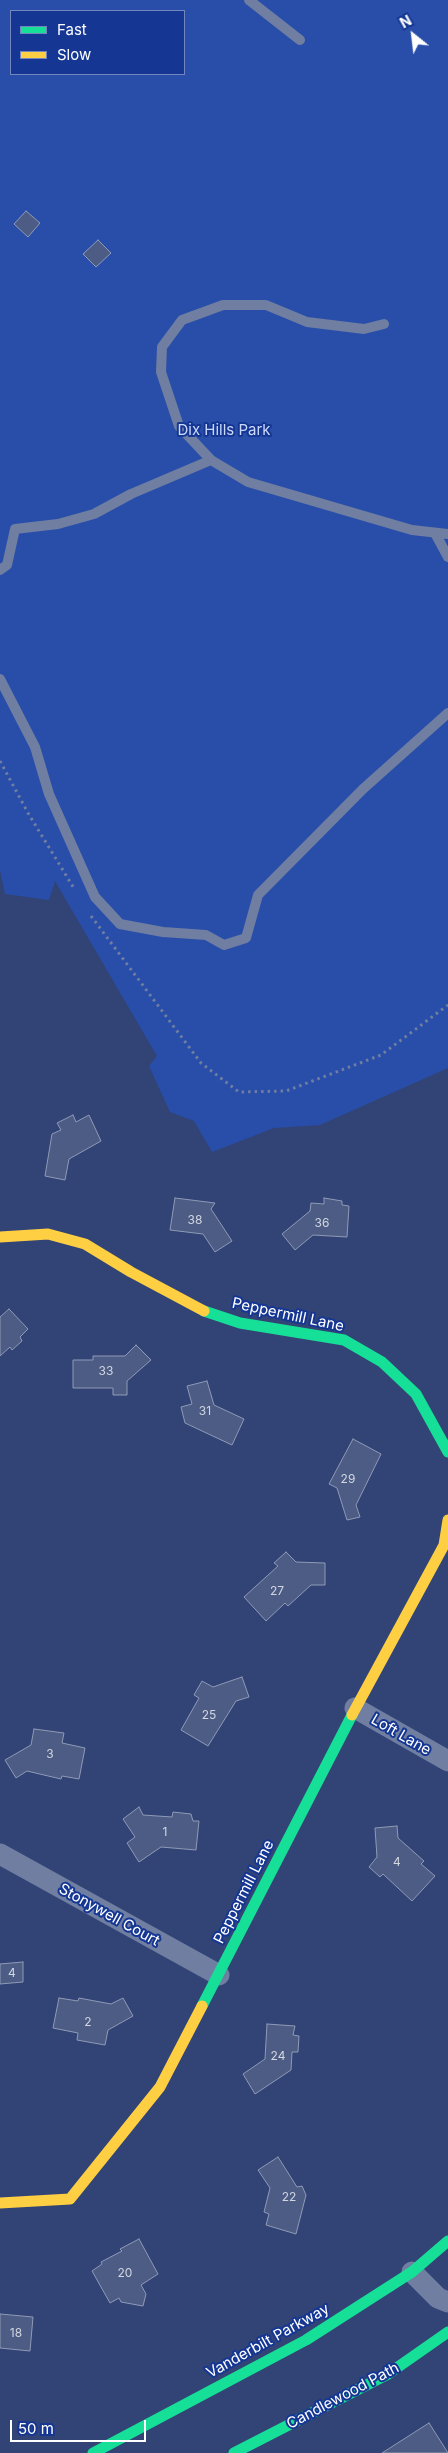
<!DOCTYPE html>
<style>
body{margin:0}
#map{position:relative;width:448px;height:2453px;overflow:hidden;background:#324476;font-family:Inter,sans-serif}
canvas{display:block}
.legend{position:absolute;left:10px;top:10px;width:175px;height:65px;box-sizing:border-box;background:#153793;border:1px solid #7387be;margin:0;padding:6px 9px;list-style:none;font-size:15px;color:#fff}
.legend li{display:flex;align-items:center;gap:10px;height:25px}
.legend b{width:25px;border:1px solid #7387be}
.north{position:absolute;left:388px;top:10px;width:50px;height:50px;-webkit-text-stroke:4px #153793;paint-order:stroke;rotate:331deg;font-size:14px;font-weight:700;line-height:20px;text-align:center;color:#fff}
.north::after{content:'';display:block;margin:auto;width:18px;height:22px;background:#fff;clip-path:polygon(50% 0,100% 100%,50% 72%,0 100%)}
.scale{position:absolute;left:10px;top:2420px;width:136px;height:22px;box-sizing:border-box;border:2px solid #fff;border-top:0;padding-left:6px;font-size:15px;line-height:18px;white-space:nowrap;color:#fff;-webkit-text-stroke:4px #153793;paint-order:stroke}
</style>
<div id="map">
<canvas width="448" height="2453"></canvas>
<ul class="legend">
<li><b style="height:6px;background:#16e098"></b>Fast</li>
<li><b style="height:6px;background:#ffcf43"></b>Slow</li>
</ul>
<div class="north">N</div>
<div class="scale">50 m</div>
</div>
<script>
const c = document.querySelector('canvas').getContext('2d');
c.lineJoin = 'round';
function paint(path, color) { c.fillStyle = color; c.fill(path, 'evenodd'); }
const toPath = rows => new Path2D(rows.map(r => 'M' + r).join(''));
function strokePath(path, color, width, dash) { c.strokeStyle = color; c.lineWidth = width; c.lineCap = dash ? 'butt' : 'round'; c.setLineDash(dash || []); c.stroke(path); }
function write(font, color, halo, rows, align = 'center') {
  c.font = font + ' Inter,sans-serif'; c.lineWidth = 4; c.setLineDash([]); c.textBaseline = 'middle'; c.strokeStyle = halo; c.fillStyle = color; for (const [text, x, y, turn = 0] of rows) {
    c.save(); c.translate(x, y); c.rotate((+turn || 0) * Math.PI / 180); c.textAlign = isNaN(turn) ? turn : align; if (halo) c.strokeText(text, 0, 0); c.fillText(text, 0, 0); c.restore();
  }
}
paint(toPath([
 [0,0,448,0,448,1068,320,1125,274,1128,212,1152,194,1121,170,1112,149,1066,157,1056,55,881,49,900,5,894,0,870],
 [11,11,184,11,184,74,11,74]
]), '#284eaa');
const building = toPath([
 [26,211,40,223,28,237,14,224,26,211],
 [98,240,111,253,96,267,83,254,98,240],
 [73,1115,76,1122,89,1115,101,1141,69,1159,65,1180,45,1176,52,1134,61,1130,57,1123,73,1115],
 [175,1198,215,1203,211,1209,232,1241,215,1252,203,1234,170,1230,175,1198],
 [324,1198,342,1201,342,1205,349,1206,347,1237,313,1235,295,1250,282,1234,310,1211,311,1203,324,1204,324,1198],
 [9,1309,28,1329,20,1337,22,1341,12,1350,10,1347,0,1356,0,1317,9,1309],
 [136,1345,151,1360,127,1381,127,1395,113,1395,113,1388,73,1388,73,1360,93,1360,93,1356,125,1356,136,1345],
 [207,1381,214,1405,244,1419,232,1445,185,1423,181,1407,192,1404,187,1386,207,1381],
 [353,1439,381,1454,356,1505,360,1517,347,1520,337,1488,329,1484,353,1439],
 [286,1552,296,1562,325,1563,325,1585,311,1585,288,1606,285,1603,266,1621,244,1597,278,1566,274,1563,286,1552],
 [242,1677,249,1697,236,1701,208,1746,181,1730,199,1698,194,1695,202,1681,213,1687,242,1677],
 [34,1729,64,1733,62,1743,85,1748,79,1779,62,1776,61,1779,27,1771,16,1778,5,1760,31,1745,34,1729],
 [139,1807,143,1815,172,1817,173,1812,191,1814,193,1821,199,1821,196,1850,161,1847,139,1862,127,1843,135,1837,123,1819,139,1807],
 [397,1826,398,1838,424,1861,421,1864,435,1876,412,1901,383,1874,380,1877,369,1867,377,1857,375,1828,397,1826],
 [23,1962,23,1982,0,1984,0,1964,23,1962],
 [59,1998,78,2001,79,1998,111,2004,123,1998,133,2016,108,2030,105,2045,77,2040,78,2033,53,2028,59,1998],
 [267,2024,295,2026,293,2035,299,2036,298,2052,292,2052,291,2070,255,2094,243,2074,265,2059,267,2024],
 [278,2157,297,2187,302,2186,306,2195,296,2234,266,2225,269,2214,264,2212,270,2188,258,2170,278,2157],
 [139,2239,158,2274,141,2285,146,2294,143,2306,121,2302,119,2298,110,2303,92,2271,102,2264,101,2262,122,2251,120,2249,139,2239],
 [0,2314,33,2317,30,2351,0,2348,0,2314],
 [429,2423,448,2453,382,2453,429,2423]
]);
paint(building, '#4d5c84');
strokePath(building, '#8f9ab7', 1);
strokePath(toPath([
 [0,761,28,813,75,890],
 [91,916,201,1063,239,1092,286,1091,381,1055,448,1005]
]), '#6f7ea1', 3, [2.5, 4]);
strokePath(toPath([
 [249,0,300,40],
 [211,460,179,426,161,372,162,347,182,320,223,305,266,305,307,322,364,329,384,324],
 [435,533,448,557],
 [0,570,7,565,15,529,58,524,94,514,131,494,211,460,248,482,412,530,448,534],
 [0,679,35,747,49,794,95,897,120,924,163,932,206,935,224,945,246,938,258,895,363,789,448,713]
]), '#6f7ea1', 10);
strokePath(toPath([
 [355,1708,448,1761],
 [0,1854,219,1975],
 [412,2272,438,2298,448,2302]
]), '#6f7ea1', 21);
strokePath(toPath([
 [204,1311,240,1323,344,1340,382,1362,416,1394,448,1452],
 [202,2006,352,1715],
 [93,2453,306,2340,412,2272,448,2241],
 [234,2453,388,2374,448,2332]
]), '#16e098', 11);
strokePath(toPath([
 [0,1237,48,1234,85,1244,131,1272,204,1311],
 [352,1715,444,1545,448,1520],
 [0,2203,70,2199,160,2087,202,2006]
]), '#ffcf43', 11);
write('12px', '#d2d6e0', null, [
 ["38",195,1220],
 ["36",322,1223],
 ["33",106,1371],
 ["31",205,1411],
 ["29",348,1479],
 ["27",277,1591],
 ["25",209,1715],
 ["3",50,1754],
 ["1",165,1832],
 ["4",397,1862],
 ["4",12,1973],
 ["2",88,2022],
 ["24",278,2056],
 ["22",289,2197],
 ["20",125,2273],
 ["18",16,2333]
]);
write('15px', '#cbd9fc', '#153793', [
 ["Dix Hills Park",224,430]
]);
write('15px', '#fff', '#153793', [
 ["Peppermill Lane",288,1315,12],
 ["Loft Lane",401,1735,30],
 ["Peppermill Lane",244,1892,-63],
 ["Stonywell Court",109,1915,29],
 ["Vanderbilt Parkway",268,2341,-29],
 ["Candlewood Path",343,2396,-28]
]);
</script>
